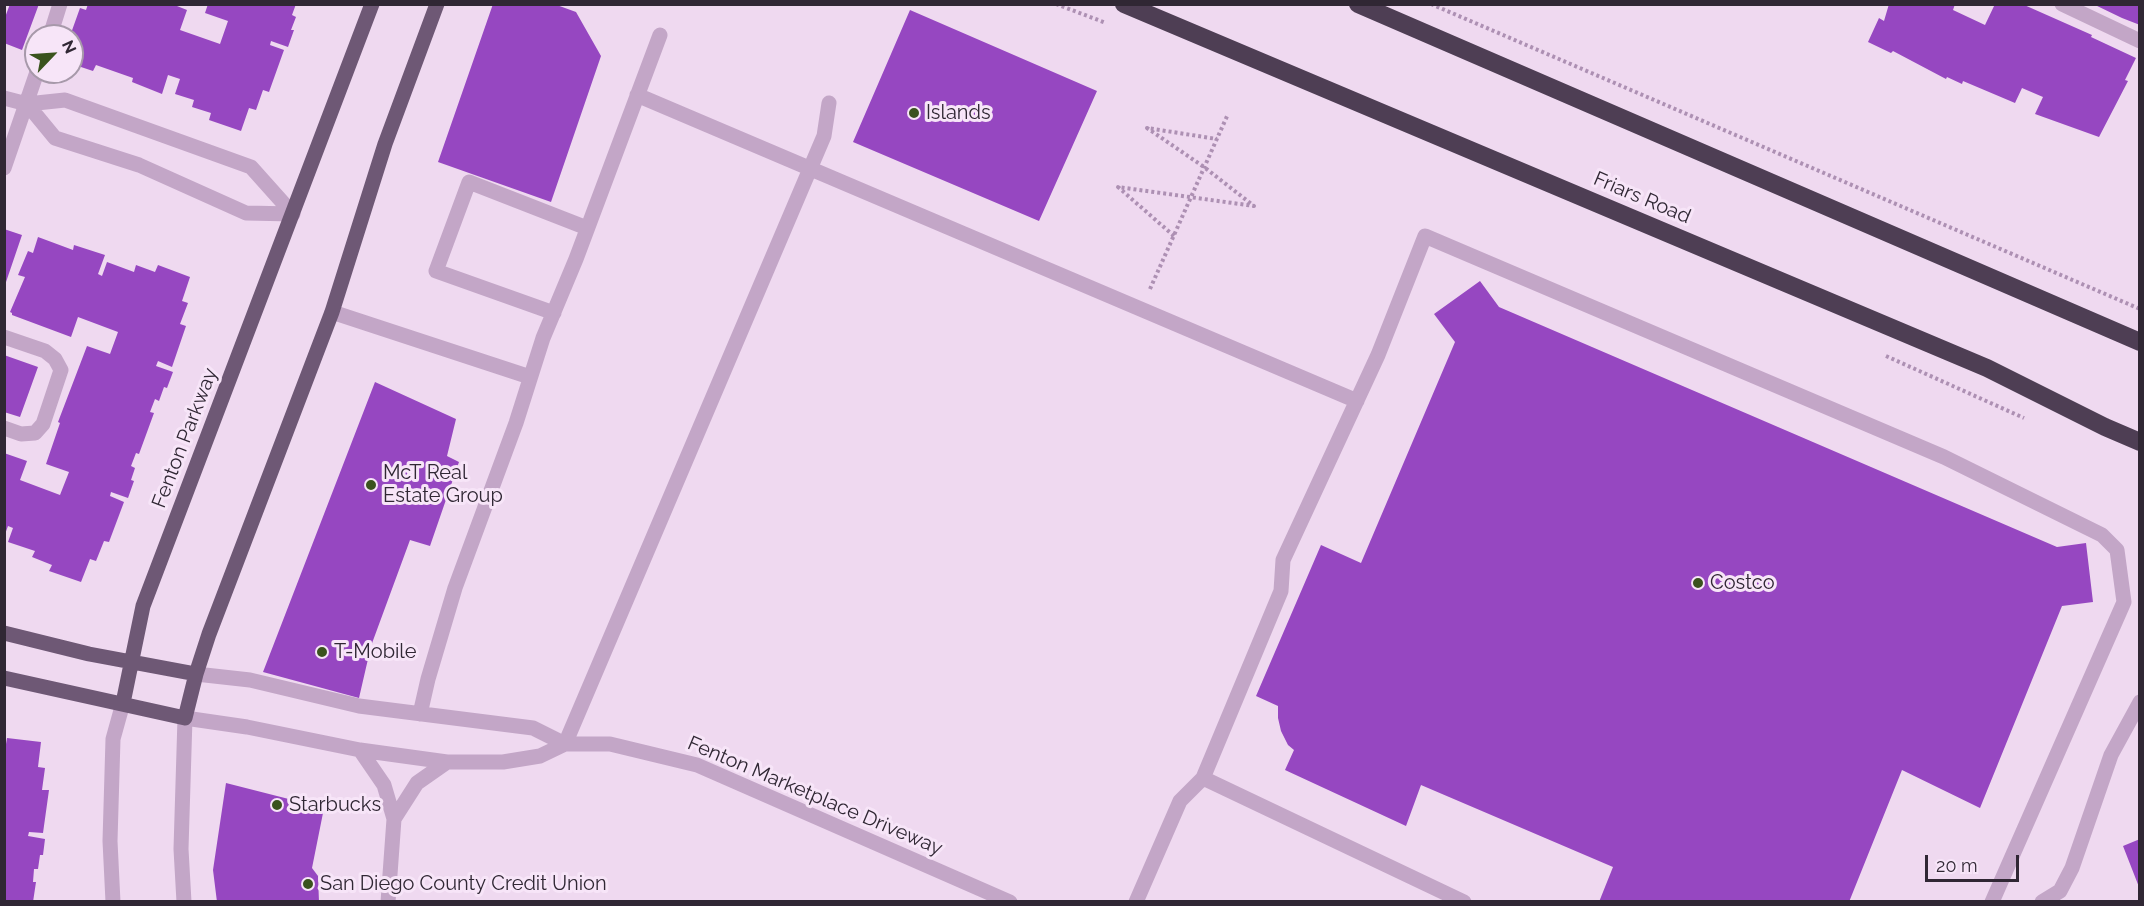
<!DOCTYPE html>
<style>
body{margin:0}
#map{position:relative;width:2144px;height:906px;overflow:hidden;background:#efd9f0;font-family:Raleway,sans-serif}
canvas{display:block}
.frame{position:absolute;inset:0;border:6px solid #302734;pointer-events:none}
.north{position:absolute;left:24px;top:24px;width:60px;height:60px;box-sizing:border-box;background:#f7e5f8;border:2px solid #a799aa;border-radius:50%;rotate:65deg;font-size:16px;font-weight:700;line-height:24px;text-align:center;color:#302734}
.north::after{content:'';display:block;margin:auto;width:21px;height:27px;background:#3a531e;clip-path:polygon(50% 0,100% 100%,50% 72%,0 100%)}
.scale{position:absolute;left:1925px;top:855px;width:94px;height:27px;box-sizing:border-box;border:3px solid #302734;border-top:0;padding-left:8px;font-size:18px;line-height:21px;white-space:nowrap;color:#302734;-webkit-text-stroke:4px #f7e5f8;paint-order:stroke}
</style>
<div id="map">
<canvas width="2144" height="906"></canvas>
<div class="frame"></div>
<div class="north">N</div>
<div class="scale">20 m</div>
</div>
<script>
const c = document.querySelector('canvas').getContext('2d');
c.lineJoin = 'round';
function paint(path, color) { c.fillStyle = color; c.fill(path, 'evenodd'); }
const toPath = rows => new Path2D(rows.map(r => 'M' + r).join(''));
function strokePath(path, color, width, dash) { c.strokeStyle = color; c.lineWidth = width; c.lineCap = dash ? 'butt' : 'round'; c.setLineDash(dash || []); c.stroke(path); }
function write(font, color, halo, rows, align = 'center') {
  c.font = font + ' Raleway,sans-serif'; c.lineWidth = 6; c.setLineDash([]); c.textBaseline = 'middle'; c.strokeStyle = halo; c.fillStyle = color; for (const [text, x, y, turn = 0] of rows) {
    c.save(); c.translate(x, y); c.rotate((+turn || 0) * Math.PI / 180); c.textAlign = isNaN(turn) ? turn : align; if (halo) c.strokeText(text, 0, 0); c.fillText(text, 0, 0); c.restore();
  }
}
paint(toPath([
 [10,4,39,4,22,50,4,43,4,20],
 [88,4,172,4,187,10,180,30,220,44,228,21,205,13,208,4,296,4,292,15,296,17,291,30,294,30,288,47,271,41,270,45,284,50,269,92,263,90,256,110,249,108,241,131,209,120,211,113,192,107,194,100,175,94,180,79,168,75,162,94,132,82,133,78,96,65,93,71,72,64,72,36,70,36,80,8,86,10],
 [493,4,554,4,576,12,601,56,551,202,438,162],
 [1889,4,1955,4,1953,10,1985,25,1995,4,2022,4,2092,35,2091,37,2136,58,2125,80,2128,81,2099,137,2035,114,2043,97,2022,88,2015,103,1963,81,1962,84,1947,77,1946,79,1893,51,1891,53,1868,42,1879,18,1884,21],
 [2093,4,2140,4,2140,25,2122,18],
 [910,10,1097,91,1039,221,853,142],
 [4,229,22,235,5,285,4,285],
 [38,237,73,250,74,245,105,255,98,274,102,276,107,262,134,272,136,265,155,272,158,265,190,277,182,301,188,303,180,324,186,326,172,367,158,361,156,366,173,372,167,388,164,387,159,401,155,399,150,412,154,413,139,454,136,453,131,466,135,468,131,480,134,481,128,498,111,492,110,496,124,502,109,542,104,541,96,561,90,559,81,582,49,571,52,565,32,557,35,551,8,542,13,528,8,526,4,537,4,453,27,461,20,480,60,495,69,472,46,464,60,423,58,422,87,346,110,354,118,332,78,317,71,337,12,315,12,313,10,312,25,277,18,275,28,251,33,253],
 [1480,281,1499,307,2057,547,2086,543,2093,602,2062,606,1980,808,1902,770,1849,902,1599,902,1613,867,1421,785,1406,826,1285,770,1294,750,1288,745,1281,731,1278,718,1278,706,1256,696,1321,545,1361,563,1455,342,1434,314],
 [4,355,38,367,20,417,4,412],
 [375,382,456,419,447,456,459,462,430,546,410,540,371,646,359,698,263,672],
 [7,738,41,742,38,767,45,768,42,790,49,790,43,833,29,832,28,836,45,839,43,855,40,855,38,869,34,869,33,882,36,882,33,902,4,902,4,744,6,744],
 [226,783,324,808,312,868,318,876,319,902,217,902,213,870],
 [2140,839,2140,887,2139,887,2123,846]
]), '#9647c1');
strokePath(toPath([
 [1056,4,1106,23],
 [1431,4,2140,309],
 [1174,236,1118,187,1254,206,1204,167,1147,128,1217,139],
 [1150,289,1228,114],
 [1886,356,2024,418]
]), '#ad90b3', 4, [3, 3]);
strokePath(toPath([
 [2062,4,2140,41],
 [50,36,60,4],
 [637,95,1357,401],
 [4,98,27,104,65,100,251,167,293,214],
 [27,104,55,138,139,165,246,213,293,214],
 [4,168,37,72],
 [332,312,530,377],
 [554,313,436,271,469,182,587,228],
 [4,337,45,351,55,359,61,370,43,424,35,433,21,434,4,428],
 [196,674,250,680,359,706,533,728,565,744],
 [420,714,428,679,455,588,516,423,543,338,576,259,660,35],
 [565,744,824,136,829,103],
 [360,750,384,785,394,819,388,902],
 [394,819,417,783,447,762],
 [113,902,110,841,113,739,123,703],
 [184,902,181,849,185,718,247,727,360,750,447,762,503,762,540,756,565,744,610,744,697,765,1010,902],
 [1136,902,1180,801,1203,778],
 [1464,902,1203,778,1281,591,1283,560,1378,355,1425,236,1944,457,2102,535,2117,550,2124,602,1992,902],
 [2042,902,2060,891,2072,868,2111,755,2140,702]
]), '#c3a6c7', 15);
strokePath(toPath([
 [4,633,89,654,196,674],
 [4,678,185,718,196,674,209,634,332,312,385,144,437,4],
 [123,703,143,606,372,4]
]), '#6e5875', 15);
strokePath(toPath([
 [1124,4,1987,368,2105,427,2140,442],
 [1358,4,2140,342]
]), '#4e3e54', 18);
for (const [x, y, r, color] of [
 [914,113,6,"#3a531e"],
 [371,485,6,"#3a531e"],
 [1698,583,6,"#3a531e"],
 [322,652,6,"#3a531e"],
 [277,805,6,"#3a531e"],
 [308,884,6,"#3a531e"]
]) { const dot = new Path2D(); dot.arc(x, y, r, 0, 2 * Math.PI); c.fillStyle = color; c.fill(dot); strokePath(dot, '#f7e5f8', 2); }
write('20px', '#302734', '#f7e5f8', [
 ["Islands",926,113],
 ["McT Real",383,473],
 ["Estate Group",383,496],
 ["Costco",1710,583],
 ["T-Mobile",334,652],
 ["Starbucks",289,805],
 ["San Diego County Credit Union",320,884]
], 'left');
write('20px', '#302734', '#f7e5f8', [
 ["Friars Road",1642,198,23],
 ["Fenton Parkway",185,438,-69],
 ["Fenton Marketplace Driveway",815,796,23]
]);
</script>
